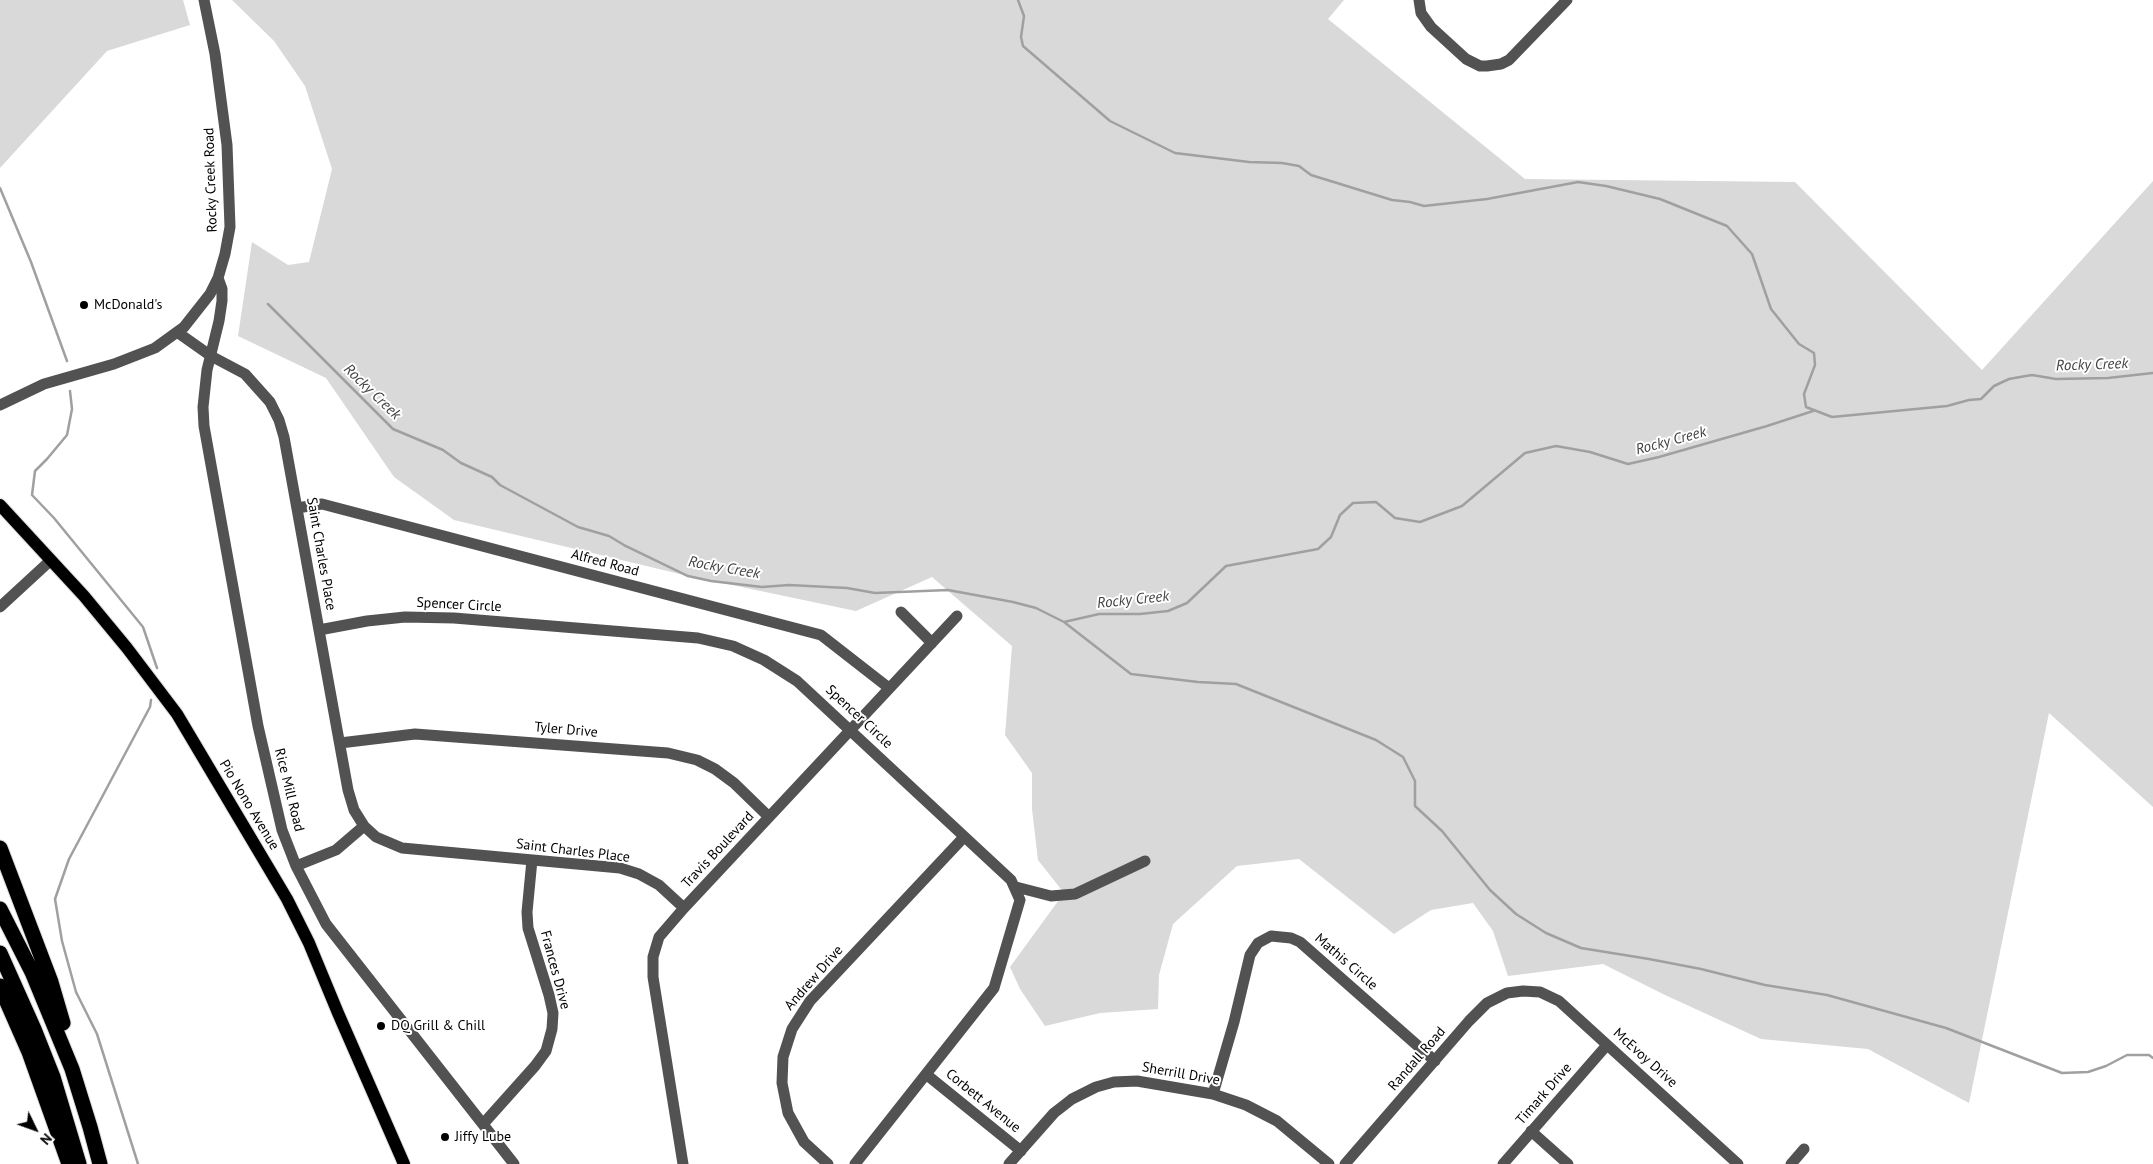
<!DOCTYPE html>
<style>
body{margin:0}
#map{position:relative;width:2153px;height:1164px;overflow:hidden;background:#fff;font-family:"PT Sans",sans-serif}
canvas{display:block}
.north{position:absolute;left:10px;top:1104px;width:50px;height:50px;-webkit-text-stroke:4px #fff;paint-order:stroke;rotate:132deg;font-size:14px;font-weight:700;line-height:20px;text-align:center;color:#000}
.north::after{content:'';display:block;margin:auto;width:18px;height:22px;background:#000;clip-path:polygon(50% 0,100% 100%,50% 72%,0 100%)}
</style>
<div id="map">
<canvas width="2153" height="1164"></canvas>
<div class="north">N</div>
</div>
<script>
const c = document.querySelector('canvas').getContext('2d');
c.lineJoin = 'round';
function paint(path, color) { c.fillStyle = color; c.fill(path, 'evenodd'); }
const toPath = rows => new Path2D(rows.map(r => 'M' + r).join(''));
function strokePath(path, color, width, dash) { c.strokeStyle = color; c.lineWidth = width; c.lineCap = dash ? 'butt' : 'round'; c.setLineDash(dash || []); c.stroke(path); }
function write(font, color, halo, rows, align = 'center') {
  c.font = font + ' "PT Sans",sans-serif'; c.lineWidth = 4; c.setLineDash([]); c.textBaseline = 'middle'; c.strokeStyle = halo; c.fillStyle = color; for (const [text, x, y, turn = 0] of rows) {
    c.save(); c.translate(x, y); c.rotate((+turn || 0) * Math.PI / 180); c.textAlign = isNaN(turn) ? turn : align; if (halo) c.strokeText(text, 0, 0); c.fillText(text, 0, 0); c.restore();
  }
}
paint(toPath([
 [0,0,183,0,190,25,107,51,0,168],
 [232,0,1344,0,1328,19,1525,179,1795,182,1982,370,2153,181,2153,807,2049,713,1969,1103,1868,1049,1761,1039,1665,995,1603,964,1508,976,1493,931,1473,903,1431,910,1394,934,1299,859,1237,866,1173,924,1159,975,1158,1009,1100,1013,1045,1026,1020,989,1010,967,1064,893,1038,860,1032,809,1032,773,1005,735,1012,646,932,577,856,611,684,575,454,520,394,477,326,378,238,336,252,242,288,265,309,262,332,169,305,86,274,41]
]), '#d9d9d9');
strokePath(toPath([
 [1018,0,1024,16,1021,37,1023,46,1110,121,1175,153,1249,162,1282,163,1299,166,1311,175,1392,200,1410,202,1424,206,1487,199,1578,182,1606,186,1660,199,1727,226,1752,254,1771,309,1799,344,1814,353,1815,365,1804,394,1806,407,1832,417,1947,406,1969,400,1981,399,1994,386,2009,379,2020,377,2032,375,2056,379,2108,378,2153,373],
 [0,188,31,262,67,361],
 [268,304,393,429,443,450,461,463,492,477,500,485,578,527,609,536,624,545,688,576,711,581,762,587,789,585,847,588,875,593,948,590,1013,602,1036,608,1064,622,1131,674,1198,682,1236,684,1376,740,1403,757,1415,781,1415,806,1442,831,1490,890,1516,914,1546,933,1581,948,1649,959,1701,969,1765,985,1827,995,1946,1028,2062,1073,2088,1072,2106,1066,2127,1055,2149,1055,2153,1058],
 [70,391,72,409,67,435,47,459,35,471,32,495,54,518,143,627,157,668],
 [1064,622,1099,614,1140,614,1168,611,1187,603,1226,566,1318,549,1331,537,1340,515,1353,503,1376,502,1395,518,1420,522,1462,506,1525,453,1556,446,1590,452,1628,464,1659,457,1767,426,1813,411],
 [138,1164,97,1034,76,992,62,941,55,899,69,859,150,707,151,700]
]), '#a0a0a0', 2.5);
const major = toPath([
 [0,505,84,596,127,648,177,714,287,899,309,943,338,1013,404,1164]
]);
const highway = toPath([
 [0,848,51,982,63,1023],
 [0,909,32,972,72,1069,90,1127,100,1164],
 [0,953,34,1029,53,1077,79,1164],
 [0,986,29,1052,69,1164]
]);
strokePath(major, '#dbdbdb', 14);
strokePath(highway, '#dbdbdb', 17);
strokePath(toPath([
 [1419,0,1421,13,1431,27,1466,59,1480,66,1487,66,1501,64,1509,60,1567,0],
 [218,278,222,289,222,301,219,321,207,370,203,407,204,426,258,726,282,830,296,866,326,924,514,1164],
 [177,332,211,356,245,374,270,402,279,420,284,437,348,790,354,810,364,826,376,837,402,848,620,868,639,874,659,885,684,908],
 [0,405,44,384,114,364,155,348,184,327,210,294,218,278,225,254,230,227,227,145,215,54,204,0],
 [297,508,322,504,821,635,889,688],
 [0,607,51,560],
 [901,612,932,643],
 [319,630,367,621,405,617,454,618,698,638,733,646,764,660,797,681,1011,880,1020,900,994,988,855,1164],
 [340,743,415,734,668,753,697,760,715,769,734,783,769,817],
 [296,866,336,850,364,826],
 [1016,887,1051,896,1075,894,1145,861],
 [927,1075,1021,1151],
 [1213,1094,1234,1022,1250,955,1258,943,1271,936,1291,938,1300,942,1435,1061],
 [484,1123,535,1066,546,1051,552,1029,553,1013,549,995,528,928,527,912,532,860],
 [1531,1131,1568,1164],
 [683,1164,653,977,653,957,659,937,684,908,957,616],
 [828,1164,804,1142,788,1113,782,1083,783,1057,792,1029,810,1001,964,837],
 [1009,1164,1054,1113,1072,1099,1096,1087,1114,1082,1137,1081,1213,1094,1246,1105,1277,1121,1329,1164],
 [1345,1164,1469,1021,1487,1003,1507,993,1523,991,1540,992,1559,1001,1738,1164],
 [1503,1164,1607,1045],
 [1791,1164,1804,1149]
]), '#525252', 11);
strokePath(major, '#000', 12);
strokePath(highway, '#000', 15);
for (const [x, y, r, color] of [
 [84,305,5,"#000"],
 [381,1026,5,"#000"],
 [445,1137,5,"#000"]
]) { const dot = new Path2D(); dot.arc(x, y, r, 0, 2 * Math.PI); c.fillStyle = color; c.fill(dot); strokePath(dot, '#fff', 2); }
write('14px', '#000', '#fff', [
 ["Rocky Creek Road",211,180,-92],
 ["Saint Charles Place",321,554,80],
 ["Alfred Road",605,563,15],
 ["Spencer Circle",459,605,3],
 ["Spencer Circle",859,717,43],
 ["Tyler Drive",566,730,5],
 ["Rice Mill Road",289,790,76],
 ["Pio Nono Avenue",249,805,59],
 ["Travis Boulevard",718,850,-47],
 ["Saint Charles Place",573,851,7],
 ["Mathis Circle",1346,962,41],
 ["Frances Drive",555,970,75],
 ["Andrew Drive",814,978,-49],
 ["McEvoy Drive",1645,1058,42],
 ["Randall Road",1417,1059,-49],
 ["Sherrill Drive",1181,1074,10],
 ["Timark Drive",1544,1094,-49],
 ["Corbett Avenue",983,1101,39]
]);
write('14px', '#000', '#fff', [
 ["McDonald's",94,305],
 ["DQ Grill & Chill",391,1026],
 ["Jiffy Lube",455,1137]
], 'left');
write('italic 15px', '#414141', '#fff', [
 ["Rocky Creek",2092,365,-2],
 ["Rocky Creek",372,392,44],
 ["Rocky Creek",1671,441,-15],
 ["Rocky Creek",724,568,10],
 ["Rocky Creek",1133,600,-6]
]);
</script>
